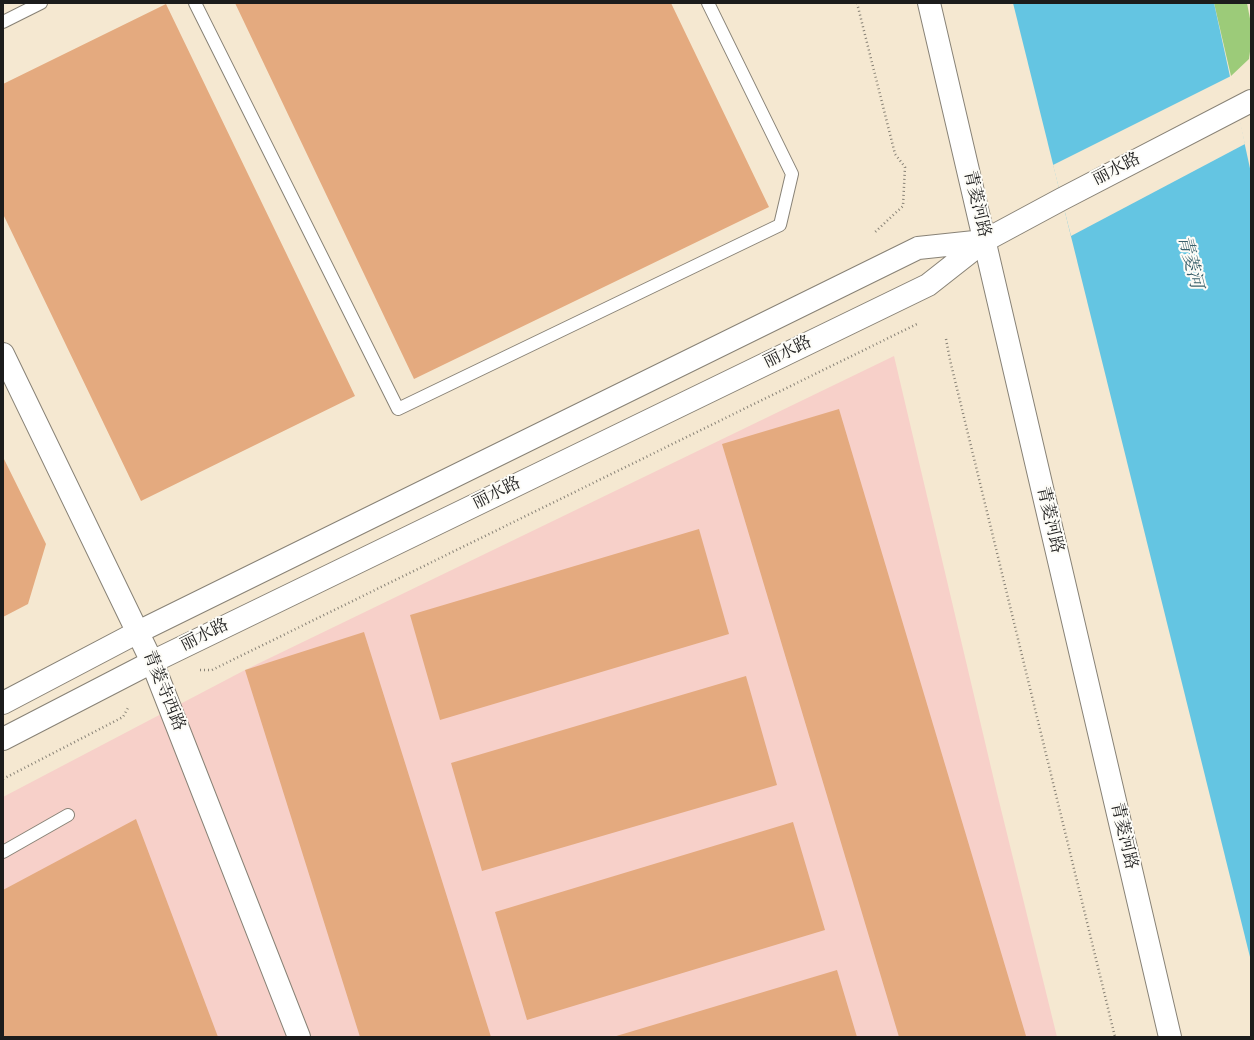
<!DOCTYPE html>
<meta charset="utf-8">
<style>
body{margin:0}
#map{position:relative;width:1254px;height:1040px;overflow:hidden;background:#f5e8d1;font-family:"IM FELL Double Pica",serif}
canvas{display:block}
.frame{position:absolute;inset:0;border:4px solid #1c1c1c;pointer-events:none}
</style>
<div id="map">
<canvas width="1254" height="1040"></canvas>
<div class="frame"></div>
</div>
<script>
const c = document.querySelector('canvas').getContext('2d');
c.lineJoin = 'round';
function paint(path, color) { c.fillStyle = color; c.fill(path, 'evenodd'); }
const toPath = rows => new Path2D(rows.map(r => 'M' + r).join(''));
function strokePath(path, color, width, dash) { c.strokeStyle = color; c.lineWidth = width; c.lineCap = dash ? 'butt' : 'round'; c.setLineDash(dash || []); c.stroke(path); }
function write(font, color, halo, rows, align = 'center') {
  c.font = font + ' "IM FELL Double Pica","Noto Serif SC",serif'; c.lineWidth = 4; c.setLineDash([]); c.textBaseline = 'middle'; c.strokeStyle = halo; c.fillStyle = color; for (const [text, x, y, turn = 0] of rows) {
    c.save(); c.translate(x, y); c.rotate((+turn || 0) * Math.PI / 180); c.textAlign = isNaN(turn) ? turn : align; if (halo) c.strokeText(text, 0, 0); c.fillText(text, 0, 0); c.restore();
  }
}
paint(toPath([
 [894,356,997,793,1057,1037,3,1037,3,797,245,670]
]), '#f7d0c9');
paint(toPath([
 [1214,3,1247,3,1251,24,1251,44,1249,59,1231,76]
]), '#9ccb79');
paint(toPath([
 [1013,3,1214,3,1251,173,1251,961]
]), '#64c5e2');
paint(toPath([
 [1231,76,1245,144,1071,236,1053,165]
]), '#f5e8d1');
paint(toPath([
 [235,3,671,3,769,207,414,379],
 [166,4,355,396,141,501,3,214,3,84],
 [839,409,1026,1036,1021,1037,899,1037,722,444],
 [3,457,46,544,28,604,3,617],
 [699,529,729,634,440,720,410,615],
 [364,632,491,1037,360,1037,245,670],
 [746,676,777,785,482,871,451,763],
 [136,819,218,1037,3,1037,3,890],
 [793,822,825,930,527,1020,495,912],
 [837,970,857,1037,613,1037]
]), '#e4aa7f');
const lane = toPath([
 [195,3,398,409,780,225,792,174,708,3],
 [3,22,41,3],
 [3,852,68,815]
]);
const secondary = toPath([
 [929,3,1170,1037],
 [3,354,152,662,299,1037]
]);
const primary = toPath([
 [3,703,138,632,918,248,984,241],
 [3,739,152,662,928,285,984,241,1062,199,1251,101]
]);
strokePath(lane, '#888276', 14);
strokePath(secondary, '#888276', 24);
strokePath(primary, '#888276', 24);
strokePath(toPath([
 [857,3,895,154,905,167,903,206,874,233],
 [946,339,950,360,1115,1037],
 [200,670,212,670,917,324],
 [3,779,123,717,129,706]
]), '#888276', 2.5, [1, 3]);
strokePath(lane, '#fff', 12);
strokePath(secondary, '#fff', 22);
strokePath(primary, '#fff', 22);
write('17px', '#1c1c1c', '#fdfcf7', [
 ["丽水路",1117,170,-27],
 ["青菱河路",976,204,77],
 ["丽水路",788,353,-26],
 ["丽水路",497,494,-26],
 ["青菱河路",1049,520,77],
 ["丽水路",205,636,-26],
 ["青菱寺西路",163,691,68],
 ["青菱河路",1123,836,77]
]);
write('italic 18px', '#39606b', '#fdfcf7', [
 ["青菱河",1189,262,76]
]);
</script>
